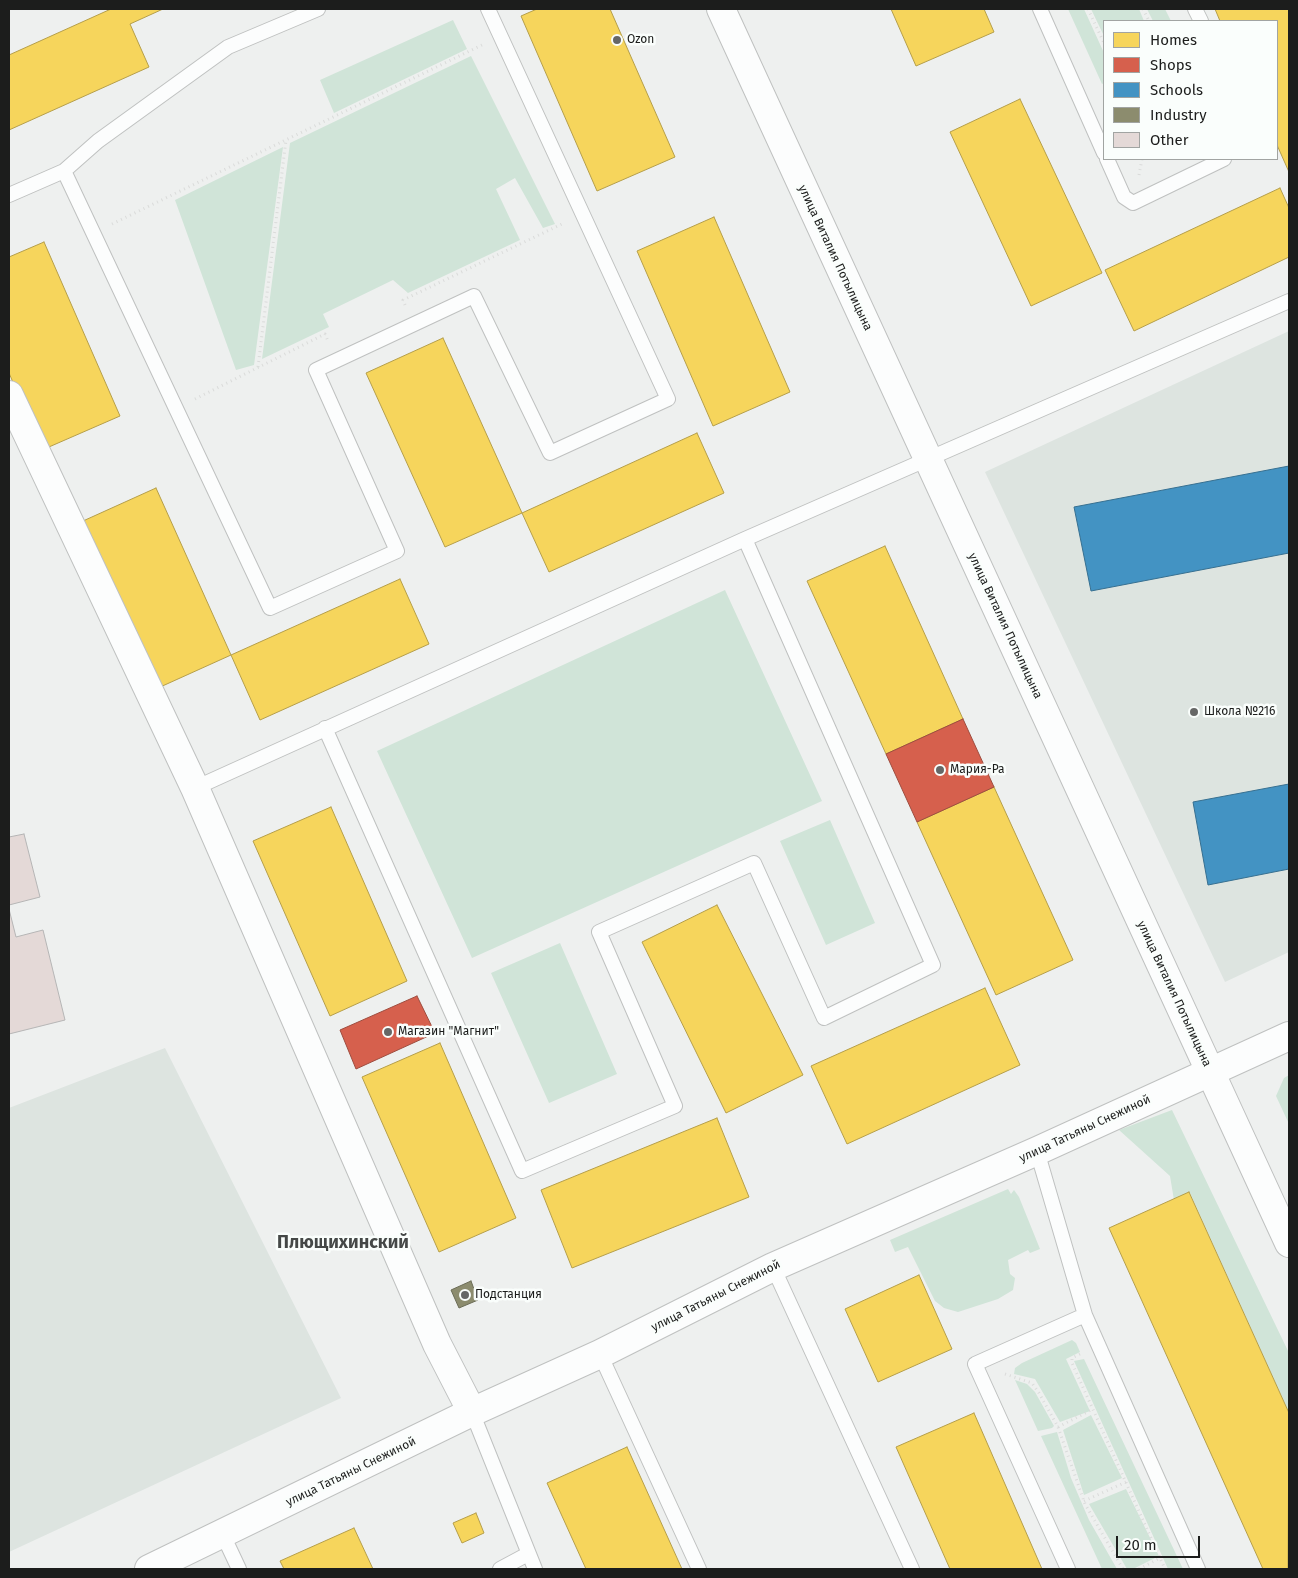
<!DOCTYPE html>
<meta charset="utf-8">
<style>
body{margin:0}
#map{position:relative;width:1298px;height:1578px;overflow:hidden;background:#eef0ef;font-family:"Fira Sans",sans-serif}
canvas{display:block}
.frame{position:absolute;inset:0;border:10px solid #1c1d1c;pointer-events:none}
.legend{position:absolute;left:1103px;top:20px;width:175px;height:140px;box-sizing:border-box;background:#fafefc;border:1px solid #a1a4a2;margin:0;padding:6px 9px;list-style:none;font-size:15px;color:#1c1d1c}
.legend li{display:flex;align-items:center;gap:10px;height:25px}
.legend b{width:25px;border:1px solid #a1a4a2}
.scale{position:absolute;left:1116px;top:1536px;width:84px;height:22px;box-sizing:border-box;border:2px solid #1c1d1c;border-top:0;padding-left:6px;font-size:15px;line-height:18px;white-space:nowrap;color:#1c1d1c;-webkit-text-stroke:4px #fafefc;paint-order:stroke}
</style>
<div id="map">
<canvas width="1298" height="1578"></canvas>
<div class="frame"></div>
<ul class="legend">
<li><b style="height:14px;background:#f6d55c"></b>Homes</li>
<li><b style="height:14px;background:#d6604d"></b>Shops</li>
<li><b style="height:14px;background:#4393c3"></b>Schools</li>
<li><b style="height:14px;background:#8c8c6e"></b>Industry</li>
<li><b style="height:14px;background:#e4d9d7"></b>Other</li>
</ul>
<div class="scale">20 m</div>
</div>
<script>
const c = document.querySelector('canvas').getContext('2d');
c.lineJoin = 'round';
function paint(path, color) { c.fillStyle = color; c.fill(path, 'evenodd'); }
const toPath = rows => new Path2D(rows.map(r => 'M' + r).join(''));
function strokePath(path, color, width, dash) { c.strokeStyle = color; c.lineWidth = width; c.lineCap = dash ? 'butt' : 'round'; c.setLineDash(dash || []); c.stroke(path); }
function write(font, color, halo, rows, align = 'center') {
  c.font = font + ' "Fira Sans",sans-serif'; c.lineWidth = 5; c.setLineDash([]); c.textBaseline = 'middle'; c.strokeStyle = halo; c.fillStyle = color; for (const [text, x, y, turn = 0] of rows) {
    c.save(); c.translate(x, y); c.rotate((+turn || 0) * Math.PI / 180); c.textAlign = isNaN(turn) ? turn : align; if (halo) c.strokeText(text, 0, 0); c.fillText(text, 0, 0); c.restore();
  }
}
paint(toPath([
 [1289,331,1289,952,1225,982,985,472],
 [165,1048,341,1398,9,1552,9,1108]
]), '#dde4e0');
paint(toPath([
 [1068,9,1084,9,1104,53,1104,83,1102,84],
 [1091,9,1139,9,1144,21,1104,21,1104,36],
 [1147,9,1165,9,1171,21,1153,21],
 [453,20,467,49,334,113,320,80],
 [471,56,555,224,543,228,515,178,496,189,520,240,408,293,393,280,323,314,329,327,262,359,290,143],
 [283,147,254,365,236,370,175,200],
 [725,590,822,801,472,958,377,751],
 [830,820,875,923,826,945,780,841],
 [560,943,617,1074,549,1103,491,973],
 [1289,1075,1289,1124,1276,1096,1284,1078],
 [1172,1110,1289,1353,1289,1413,1190,1193,1174,1200,1170,1176,1119,1130],
 [1008,1189,1011,1194,1014,1190,1019,1197,1040,1249,1030,1253,1028,1250,1008,1260,1010,1274,1015,1278,1013,1290,998,1299,958,1312,944,1308,935,1301,908,1247,895,1252,890,1240],
 [1072,1340,1076,1343,1080,1352,1066,1359,1090,1411,1060,1422,1035,1379,1014,1374,1015,1368,1022,1363],
 [1084,1359,1183,1569,1168,1569,1074,1361],
 [1015,1380,1027,1384,1035,1392,1054,1426,1052,1428,1038,1431],
 [1091,1415,1122,1478,1084,1495,1063,1430],
 [1057,1432,1071,1478,1089,1520,1117,1569,1102,1569,1041,1436],
 [1126,1489,1159,1556,1133,1569,1127,1569,1089,1504]
]), '#d0e4d8');
const homes = toPath([
 [111,9,163,9,130,24,149,67,9,130,9,55,111,9],
 [537,9,610,9,675,157,597,191,521,16,537,9],
 [891,9,984,9,994,32,916,66,891,9],
 [1215,9,1289,9,1289,172,1277,145,1277,21,1220,21,1215,9],
 [1020,99,1102,273,1031,306,950,132,1020,99],
 [1280,188,1289,208,1289,257,1134,331,1105,270,1280,188],
 [714,217,790,392,713,426,637,251,714,217],
 [44,242,120,416,42,450,9,373,9,257,44,242],
 [443,338,522,513,445,547,366,373,443,338],
 [697,433,724,493,549,572,522,513,697,433],
 [156,488,231,655,158,688,83,521,156,488],
 [885,546,963,719,886,754,807,581,885,546],
 [400,579,429,644,260,720,231,655,400,579],
 [994,787,1073,960,996,995,917,822,994,787],
 [331,807,407,981,330,1016,253,841,331,807],
 [717,905,803,1075,726,1113,642,942,717,905],
 [985,988,1020,1065,847,1144,811,1066,985,988],
 [440,1043,516,1218,439,1252,362,1077,440,1043],
 [717,1118,749,1197,572,1268,541,1190,717,1118],
 [1189,1192,1289,1413,1288,1569,1263,1569,1109,1228,1189,1192],
 [919,1275,952,1349,878,1382,845,1309,919,1275],
 [974,1413,1042,1569,950,1569,896,1447,974,1413],
 [627,1447,682,1569,586,1569,547,1483,627,1447],
 [476,1513,484,1533,462,1543,453,1523,476,1513],
 [354,1528,373,1569,284,1569,280,1561,354,1528]
]);
paint(homes, '#f6d55c');
strokePath(homes, '#b59e49', 1);
const shops = toPath([
 [963,719,994,787,917,822,886,754,963,719],
 [417,996,435,1033,356,1069,340,1030,417,996]
]);
paint(shops, '#d6604d');
strokePath(shops, '#9e4c3e', 1);
const schools = toPath([
 [1289,466,1289,553,1091,591,1074,507,1289,466],
 [1289,784,1289,869,1208,885,1193,802,1289,784]
]);
paint(schools, '#4393c3');
strokePath(schools, '#377091', 1);
const industry = toPath([
 [471,1281,478,1300,459,1308,451,1290,471,1281]
]);
paint(industry, '#8c8c6e');
strokePath(industry, '#6a6b55', 1);
const building = toPath([
 [24,834,40,897,9,905,9,837,24,834],
 [9,909,16,937,43,930,65,1020,9,1034,9,909]
]);
paint(building, '#e4d9d7');
strokePath(building, '#b5b5b5', 1);
const lane = toPath([
 [1040,9,1104,153],
 [1195,9,1201,21],
 [1107,159,1124,197,1133,203,1224,159],
 [64,171,270,608,397,551,316,370,474,296,550,453,668,399,488,9],
 [9,195,64,171,98,141,228,47,318,9],
 [325,728,522,1171,675,1106,599,932,754,863,824,1018,933,965,745,539],
 [195,788,745,539,1289,301],
 [1037,1151,1085,1315,1198,1569],
 [773,1267,912,1569],
 [600,1354,699,1569],
 [472,1412,535,1569],
 [223,1535,239,1569],
 [500,1569,528,1554],
 [1068,1569,975,1364,1085,1315]
]);
const street = toPath([
 [721,9,1289,1243],
 [9,395,195,788,437,1344,472,1412]
]);
const secondary = toPath([
 [149,1569,472,1412,600,1354,773,1267,1037,1151,1289,1036]
]);
strokePath(lane, '#bfc1c0', 16);
strokePath(street, '#bfc1c0', 30);
strokePath(secondary, '#bfc1c0', 30);
strokePath(toPath([
 [1088,9,1104,43],
 [1143,9,1149,21],
 [1139,175,1142,159],
 [112,224,482,45],
 [405,305,403,300,564,223],
 [258,367,286,140],
 [195,399,325,334,328,341],
 [1080,1354,1072,1358,1072,1363,1165,1569],
 [1005,1374,1032,1383,1039,1393,1058,1427,1085,1504,1123,1569],
 [1058,1427,1093,1409],
 [1084,1501,1126,1482],
 [1139,1569,1160,1558]
]), '#dadbda', 3, [1, 4]);
strokePath(lane, '#fcfdfd', 14);
strokePath(street, '#fcfdfd', 28);
strokePath(secondary, '#fcfdfd', 28);
for (const [x, y, r, color] of [
 [617,40,5,"#666766"],
 [1194,712,5,"#666766"],
 [940,770,5,"#666766"],
 [388,1032,5,"#666766"],
 [465,1295,5,"#666766"]
]) { const dot = new Path2D(); dot.arc(x, y, r, 0, 2 * Math.PI); c.fillStyle = color; c.fill(dot); strokePath(dot, '#fafefc', 2); }
write('12px', '#1c1d1c', '#fafefc', [
 ["Ozon",627,40],
 ["Школа №216",1204,712],
 ["Мария-Ра",950,770],
 ["Магазин \"Магнит\"",398,1032],
 ["Подстанция",475,1295]
], 'left');
write('12px', '#1c1d1c', '#fafefc', [
 ["улица Виталия Потылицына",835,258,65],
 ["улица Виталия Потылицына",1005,626,65],
 ["улица Виталия Потылицына",1174,994,65],
 ["улица Татьяны Снежиной",1085,1129,-25],
 ["улица Татьяны Снежиной",716,1296,-27],
 ["улица Татьяны Снежиной",351,1472,-26]
]);
write('bold 18px', '#454847', '#fafefc', [
 ["Плющихинский",343,1243]
]);
</script>
